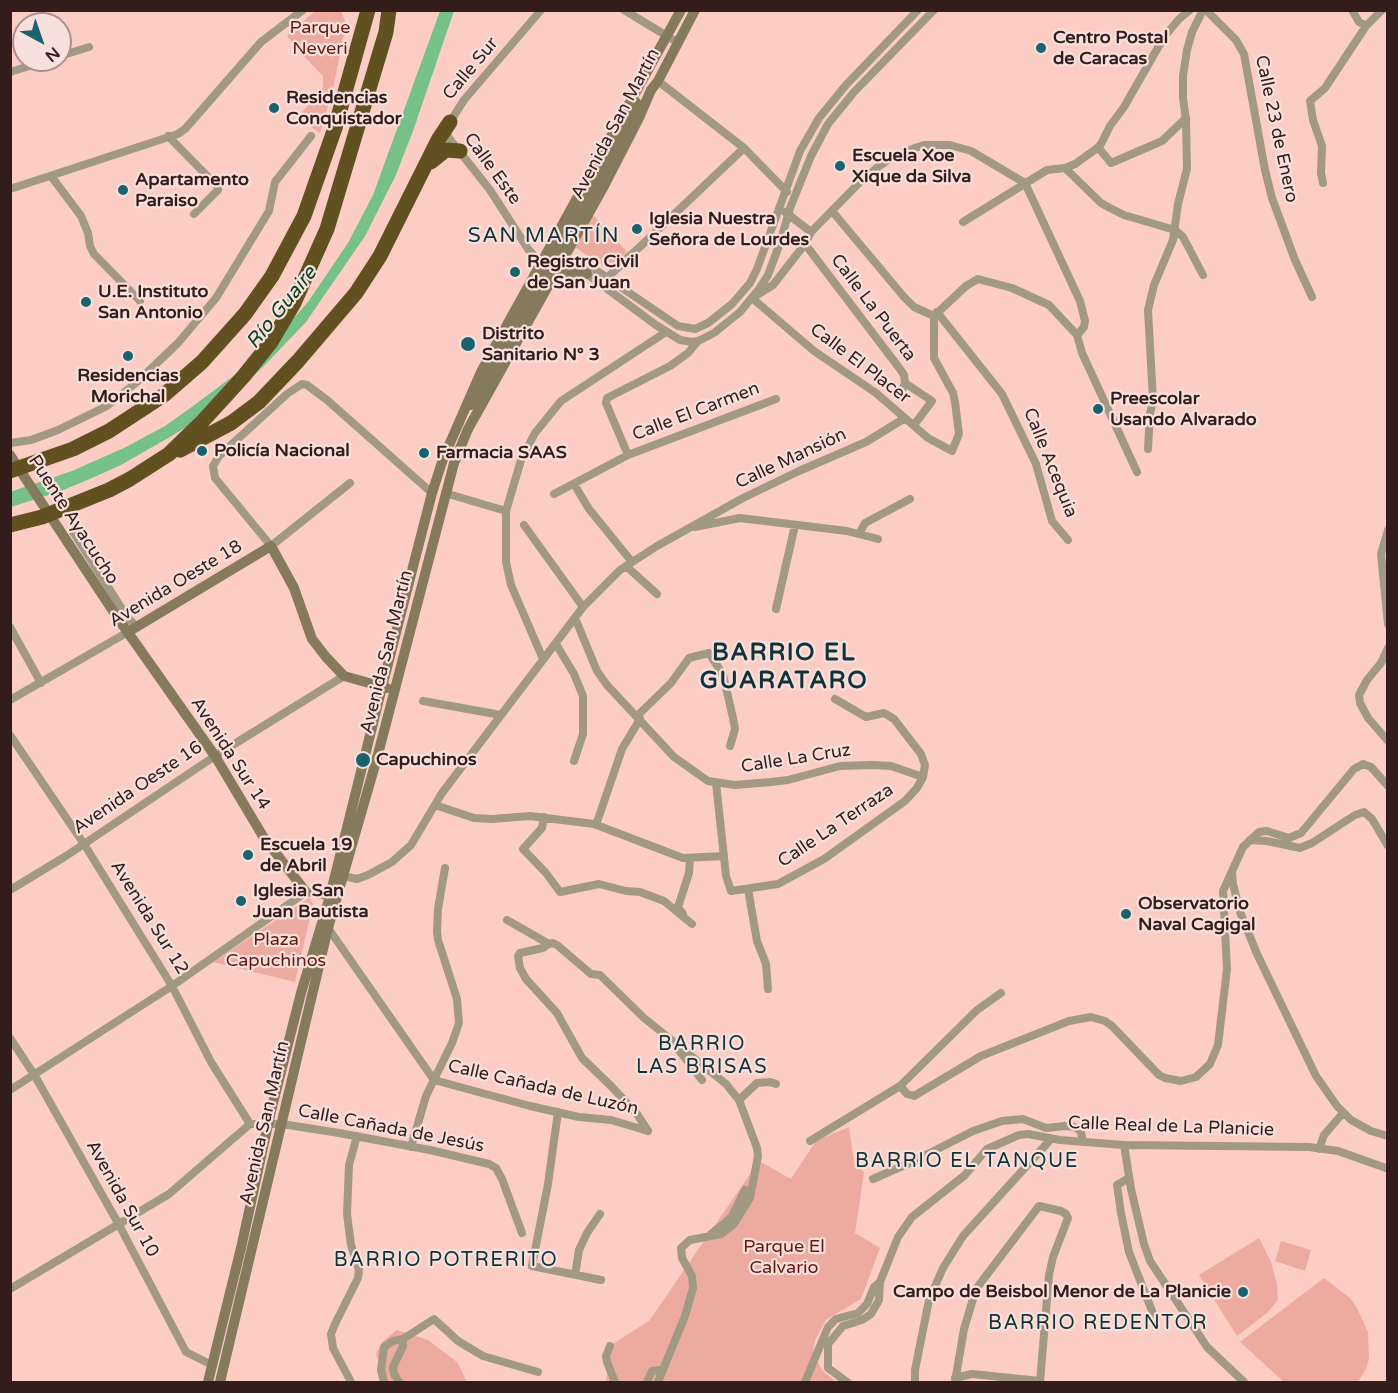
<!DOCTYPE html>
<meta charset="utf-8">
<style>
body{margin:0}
#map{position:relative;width:1398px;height:1393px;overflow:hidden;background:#fccdc4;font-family:"Varela Round",sans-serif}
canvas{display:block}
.frame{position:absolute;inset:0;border:12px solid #331d1a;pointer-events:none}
.north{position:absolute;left:12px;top:12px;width:60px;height:60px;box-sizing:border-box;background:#f8e0dc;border:2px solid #a9928e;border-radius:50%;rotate:140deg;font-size:16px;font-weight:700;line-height:24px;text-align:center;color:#331d1a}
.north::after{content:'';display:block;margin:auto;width:21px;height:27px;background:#18636f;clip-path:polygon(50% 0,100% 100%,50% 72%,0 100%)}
</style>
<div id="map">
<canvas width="1398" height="1393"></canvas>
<div class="frame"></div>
<div class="north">N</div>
</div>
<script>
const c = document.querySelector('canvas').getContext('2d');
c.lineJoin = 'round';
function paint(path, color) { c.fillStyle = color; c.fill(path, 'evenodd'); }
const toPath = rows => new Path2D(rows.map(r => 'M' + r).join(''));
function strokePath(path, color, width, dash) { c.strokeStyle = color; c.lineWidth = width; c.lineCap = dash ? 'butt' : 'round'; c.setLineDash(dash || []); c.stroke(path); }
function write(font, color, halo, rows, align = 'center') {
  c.font = font + ' "Varela Round",sans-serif'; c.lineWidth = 4.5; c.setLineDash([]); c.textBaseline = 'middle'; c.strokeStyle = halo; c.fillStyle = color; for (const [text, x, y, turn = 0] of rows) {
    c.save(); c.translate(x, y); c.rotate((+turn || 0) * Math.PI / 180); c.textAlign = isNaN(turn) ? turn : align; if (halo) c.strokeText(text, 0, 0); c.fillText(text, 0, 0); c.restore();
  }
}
paint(toPath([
 [316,10,341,11,346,23,333,89,320,133,311,127,299,116,323,87,323,76,298,50,287,36],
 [593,215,628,253,610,270,573,246],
 [309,898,313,904,295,982,213,962],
 [849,1127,854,1162,864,1172,855,1233,880,1248,861,1299,826,1320,815,1340,813,1353,822,1370,836,1382,606,1382,611,1345,649,1321,759,1161,791,1179,816,1141],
 [1259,1238,1271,1262,1277,1284,1278,1300,1267,1313,1237,1336,1199,1275],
 [1281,1241,1311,1250,1305,1271,1275,1261],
 [1324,1278,1350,1298,1357,1308,1368,1332,1369,1359,1366,1369,1358,1382,1284,1382,1240,1342],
 [397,1330,428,1340,457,1362,467,1382,386,1382,376,1354,382,1342]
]), '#edab9f');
paint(toPath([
 [440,11,454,11,413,131,395,177,365,236,306,322,262,368,239,388,201,418,170,437,119,466,85,481,61,491,11,507,10,492,72,471,126,447,165,426,189,409,232,377,275,339,308,302,348,243,373,195]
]), '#76c187');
strokePath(toPath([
 [541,10,464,100,450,122,447,132,448,137,490,190,528,249,536,258,546,261],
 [624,10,677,42],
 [1206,10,1236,40,1244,54,1265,170,1272,198,1295,260,1312,297],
 [1352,10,1359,22,1366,26],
 [60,56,89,47],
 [10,72,49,60],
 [658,81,744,148,787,192],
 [168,136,218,187,218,190,194,214],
 [1098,147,1111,163,1162,141,1186,118],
 [1065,168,1101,203,1110,208,1124,215,1175,230,1183,237,1203,275],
 [51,176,81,216,88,233,90,246,94,254,140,301],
 [1323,183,1321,173,1322,146,1313,120,1310,101,1325,88,1366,26,1382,10],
 [10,189,178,134,185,129,261,42,303,10],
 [832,211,904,297,914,307,934,316],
 [785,212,811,232],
 [963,222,1047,170,1065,168,1075,164,1096,149,1101,144,1110,126,1124,107,1164,37,1179,19,1190,10],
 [805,244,900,369,904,375,905,383,900,395],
 [559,261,573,260,587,264,678,326,695,329,708,323,732,304,750,283,757,269,800,151,819,118,846,85,918,10],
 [562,261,587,274,656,325,680,340,692,342,698,341,714,333,740,312,759,289,768,275,780,243,790,208,811,156,828,124,854,92,934,10],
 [607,278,744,148],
 [937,312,1002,394,1036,464,1052,521,1068,540],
 [934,316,934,358,953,393,955,402,959,434,952,451,928,438,876,393,814,351,752,298,773,285,805,244,811,232,861,181,878,167,888,160,915,148,924,145,950,145,971,151,1025,183,1080,301,1085,321,1084,327,1077,335],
 [934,316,966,286,978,279,1012,288,1049,305,1077,335,1082,353,1137,472],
 [905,383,932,401,914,425],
 [10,443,31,440,58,430,107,406,137,382,178,343,216,298,269,211,275,182,311,136],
 [1148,449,1150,414,1153,400,1148,310,1154,285,1173,240,1178,204,1187,169,1186,120,1183,98,1183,76,1187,50,1192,32,1203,10],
 [628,455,606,403,607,398,670,366,688,353,698,341],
 [350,483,271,546,215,478,213,466,219,456,287,394,302,384,307,385,327,400,432,493],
 [574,484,589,509,632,562],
 [445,493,506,511],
 [554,494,628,455,776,399],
 [524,525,583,607],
 [695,527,740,518,847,531,878,539],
 [72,530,127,617,137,627],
 [1388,530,1381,554,1388,624],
 [859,534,865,523,910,499],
 [626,566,657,594],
 [776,609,795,525],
 [575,618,597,671,607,685,674,757,708,781,735,785,771,782,788,780,840,766,872,765,891,766,923,777],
 [10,627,41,683],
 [556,644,574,674,583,696,583,734,574,761],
 [1388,648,1381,663,1367,680,1359,695,1360,703,1368,718,1388,741],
 [543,659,511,585,506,562,506,511,521,460,535,433,561,401,666,332],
 [10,700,128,632],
 [423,701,501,715],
 [637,716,671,683,689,658,709,653,723,675,733,718,735,729,730,746],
 [10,735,84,844,172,986,211,1062,250,1124],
 [716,783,726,876,731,891,778,884,824,859,905,801,917,788,923,777,925,765,921,754,894,719,884,713,866,717,835,699],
 [435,805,474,818,492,819,530,816,594,824,683,858,724,856],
 [544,817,542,828,523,849,546,873,560,892,599,884,626,891,640,892,664,901,692,924],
 [596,825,622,749,640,719],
 [1250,840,1267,841,1300,848,1312,843,1355,815,1364,812,1372,819,1388,846],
 [1232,872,1233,884,1240,912,1257,954,1316,1076,1337,1106,1351,1120,1371,1131,1388,1136],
 [343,876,357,879,368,875,392,862,411,845,442,793,583,607,620,570,657,546,743,498,799,471,866,442,905,418],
 [748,889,757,941,766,964,768,989],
 [10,890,66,856,215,756,344,676],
 [683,914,678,907,689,873,690,858],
 [507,920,549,944,553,943,557,945,591,974,600,975,644,1018,726,1084,739,1100,757,1148,758,1156,750,1198,734,1224,721,1234,690,1240,681,1248,682,1258,692,1276,693,1288,685,1316,658,1382],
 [328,928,434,1080,530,1106,579,1117,611,1120,648,1131],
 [549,944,543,948,520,953,518,956,520,968,526,979,557,1013,582,1058,612,1087,637,1114,648,1131],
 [10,1038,35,1076,118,1223,186,1352,212,1365],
 [678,1049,702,1080],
 [900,1086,907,1094,914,1096,981,1056,1069,1021,1091,1017,1105,1021,1112,1026,1159,1075,1165,1078,1181,1081,1196,1077,1210,1064,1218,1045,1227,969,1223,891,1243,847,1259,832,1267,831,1289,838,1301,833,1354,769,1363,764,1371,767,1388,786],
 [10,1090,172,986,306,892,333,897],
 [739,1100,757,1083,770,1082,776,1084],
 [558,1112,548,1184,532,1266,601,1280],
 [250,1124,282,1124,339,1133,430,1150,489,1164,496,1168,502,1179,522,1233],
 [810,1141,900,1086,977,1010,1001,993],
 [1124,1145,1131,1189,1144,1244,1150,1261,1207,1347,1244,1382],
 [411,1147,426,1096,452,1043,459,1023,457,999,438,940,437,931,438,909,445,868],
 [1319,1149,1324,1135,1343,1113],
 [1129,1178,1117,1185,1121,1213,1129,1252,1154,1316],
 [873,1179,914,1161,973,1131,1002,1121,1023,1119,1046,1128,1065,1126,1075,1127,1081,1132,1083,1142],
 [711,1234,725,1223,732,1216,745,1190],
 [575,1275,579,1250,587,1233,600,1214],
 [10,1289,169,1194,250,1124],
 [610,1346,606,1356,607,1362,615,1382],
 [955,1378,972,1374,1040,1381],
 [351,1382,333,1348,331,1334,335,1324,358,1278,359,1270,351,1245,347,1214,349,1165,357,1136],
 [384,1382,381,1370,384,1347,393,1341,403,1339,434,1319,458,1341,483,1356,538,1372],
 [399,1382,394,1374,393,1367,403,1346,403,1339],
 [647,1382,652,1371,662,1370],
 [805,1382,828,1327,836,1319,858,1313,867,1304,874,1287,880,1282,898,1237,912,1217,965,1175,987,1149,1019,1135,1028,1134,1060,1140,1124,1145,1309,1147,1338,1151,1386,1168],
 [847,1382,828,1368,828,1344,843,1326,862,1320,871,1314,879,1300,880,1282],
 [915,1382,915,1370,929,1300,943,1268,963,1236,1051,1139],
 [955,1382,964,1329,976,1289,1039,1206,1061,1211,1066,1214,1068,1218,1053,1257,1049,1275,1040,1382]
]), '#a19984', 8);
strokePath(toPath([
 [550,282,563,274,587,274],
 [471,405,624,129,636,102],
 [10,455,117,617,215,756,264,838,306,892],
 [128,632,271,546,294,588,312,639,326,657,344,676,387,688],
 [208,1382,241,1248,271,1111,301,993,330,896,382,687,432,493,443,459,481,372,681,10],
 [220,1382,328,928,377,758,454,463,468,429,604,186,639,118,651,90,658,81,695,10]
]), '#857a5b', 10);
strokePath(toPath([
 [431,162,446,150,460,151],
 [180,450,231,423,259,402,298,361,356,293,380,256,438,140,450,122],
 [10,471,73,449,109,431,164,395,202,362,245,314,272,276,304,216,335,128,368,10],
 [10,525,42,517,109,490,130,479,169,454,201,423,243,377,271,342,294,303,327,229,386,32,389,10]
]), '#615020', 15);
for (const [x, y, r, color] of [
 [1041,48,6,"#18636f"],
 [274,108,6,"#18636f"],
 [840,166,6,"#18636f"],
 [123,190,6,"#18636f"],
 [637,229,6,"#18636f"],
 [515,272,6,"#18636f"],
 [86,302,6,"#18636f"],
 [468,344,8,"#18636f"],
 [128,356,6,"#18636f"],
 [1098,409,6,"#18636f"],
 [202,451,6,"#18636f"],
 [424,453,6,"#18636f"],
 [363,760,8,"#18636f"],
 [248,855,6,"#18636f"],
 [241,901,6,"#18636f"],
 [1126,914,6,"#18636f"],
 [1243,1292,6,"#18636f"]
]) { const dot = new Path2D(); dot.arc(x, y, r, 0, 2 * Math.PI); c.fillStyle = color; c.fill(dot); strokePath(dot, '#f8e0dc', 2); }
write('18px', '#66180e', '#f8e0dc', [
 ["Parque",320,28],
 ["Neveri",320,49],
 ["Plaza",276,940],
 ["Capuchinos",276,961],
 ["Parque El",784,1247],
 ["Calvario",784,1268]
]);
write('bold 18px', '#331d1a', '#f8e0dc', [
 ["Centro Postal",1053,38],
 ["de Caracas",1053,59],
 ["Residencias",286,98],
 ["Conquistador",286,119],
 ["Escuela Xoe",852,156],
 ["Xique da Silva",852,177],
 ["Apartamento",135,180],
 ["Paraiso",135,201],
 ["Iglesia Nuestra",649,219],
 ["Señora de Lourdes",649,240],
 ["Registro Civil",527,262],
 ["de San Juan",527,283],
 ["U.E. Instituto",98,292],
 ["San Antonio",98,313],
 ["Distrito",482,334],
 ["Sanitario N° 3",482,355],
 ["Residencias",128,376,"center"],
 ["Morichal",128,397,"center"],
 ["Preescolar",1110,399],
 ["Usando Alvarado",1110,420],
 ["Policía Nacional",214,451],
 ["Farmacia SAAS",436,453],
 ["Capuchinos",376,760],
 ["Escuela 19",260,845],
 ["de Abril",260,866],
 ["Iglesia San",253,891],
 ["Juan Bautista",253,912],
 ["Observatorio",1138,904],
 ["Naval Cagigal",1138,925],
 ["Campo de Beisbol Menor de La Planicie",1231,1292,"right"]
], 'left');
write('18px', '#331d1a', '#f8e0dc', [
 ["Calle Sur",471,69,-50],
 ["Avenida San Martín",616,124,-62],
 ["Calle 23 de Enero",1276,129,78],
 ["Calle Este",492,169,54],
 ["Calle La Puerta",873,308,53],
 ["Calle El Placer",860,364,37],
 ["Calle El Carmen",696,412,-21],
 ["Calle Mansión",791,459,-25],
 ["Calle Acequia",1050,463,68],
 ["Puente Ayacucho",73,520,57],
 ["Avenida Oeste 18",176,584,-31],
 ["Avenida San Martín",387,652,-76],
 ["Avenida Sur 14",230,754,57],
 ["Calle La Cruz",796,759,-9],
 ["Avenida Oeste 16",138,788,-34],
 ["Calle La Terraza",836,826,-34],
 ["Avenida Sur 12",149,918,58],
 ["Calle Cañada de Luzón",543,1088,13],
 ["Avenida San Martín",265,1123,-77],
 ["Calle Real de La Planicie",1171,1127,2],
 ["Calle Cañada de Jesús",391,1129,11],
 ["Avenida Sur 10",122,1199,61]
]);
write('italic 20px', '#06411c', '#f8e0dc', [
 ["Río Guaire",282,308,-51]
]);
c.letterSpacing = '1.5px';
write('20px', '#103238', '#f8e0dc', [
 ["BARRIO",702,1045],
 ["LAS BRISAS",702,1068],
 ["BARRIO EL TANQUE",967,1162],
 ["BARRIO POTRERITO",446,1261],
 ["BARRIO REDENTOR",1098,1324]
]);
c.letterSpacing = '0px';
c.letterSpacing = '1.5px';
write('21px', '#103238', '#f8e0dc', [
 ["SAN MARTÍN",544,236]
]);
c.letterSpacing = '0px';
c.letterSpacing = '1.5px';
write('bold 24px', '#103238', '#f8e0dc', [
 ["BARRIO EL",784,654],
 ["GUARATARO",784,682]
]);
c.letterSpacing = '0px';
</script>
